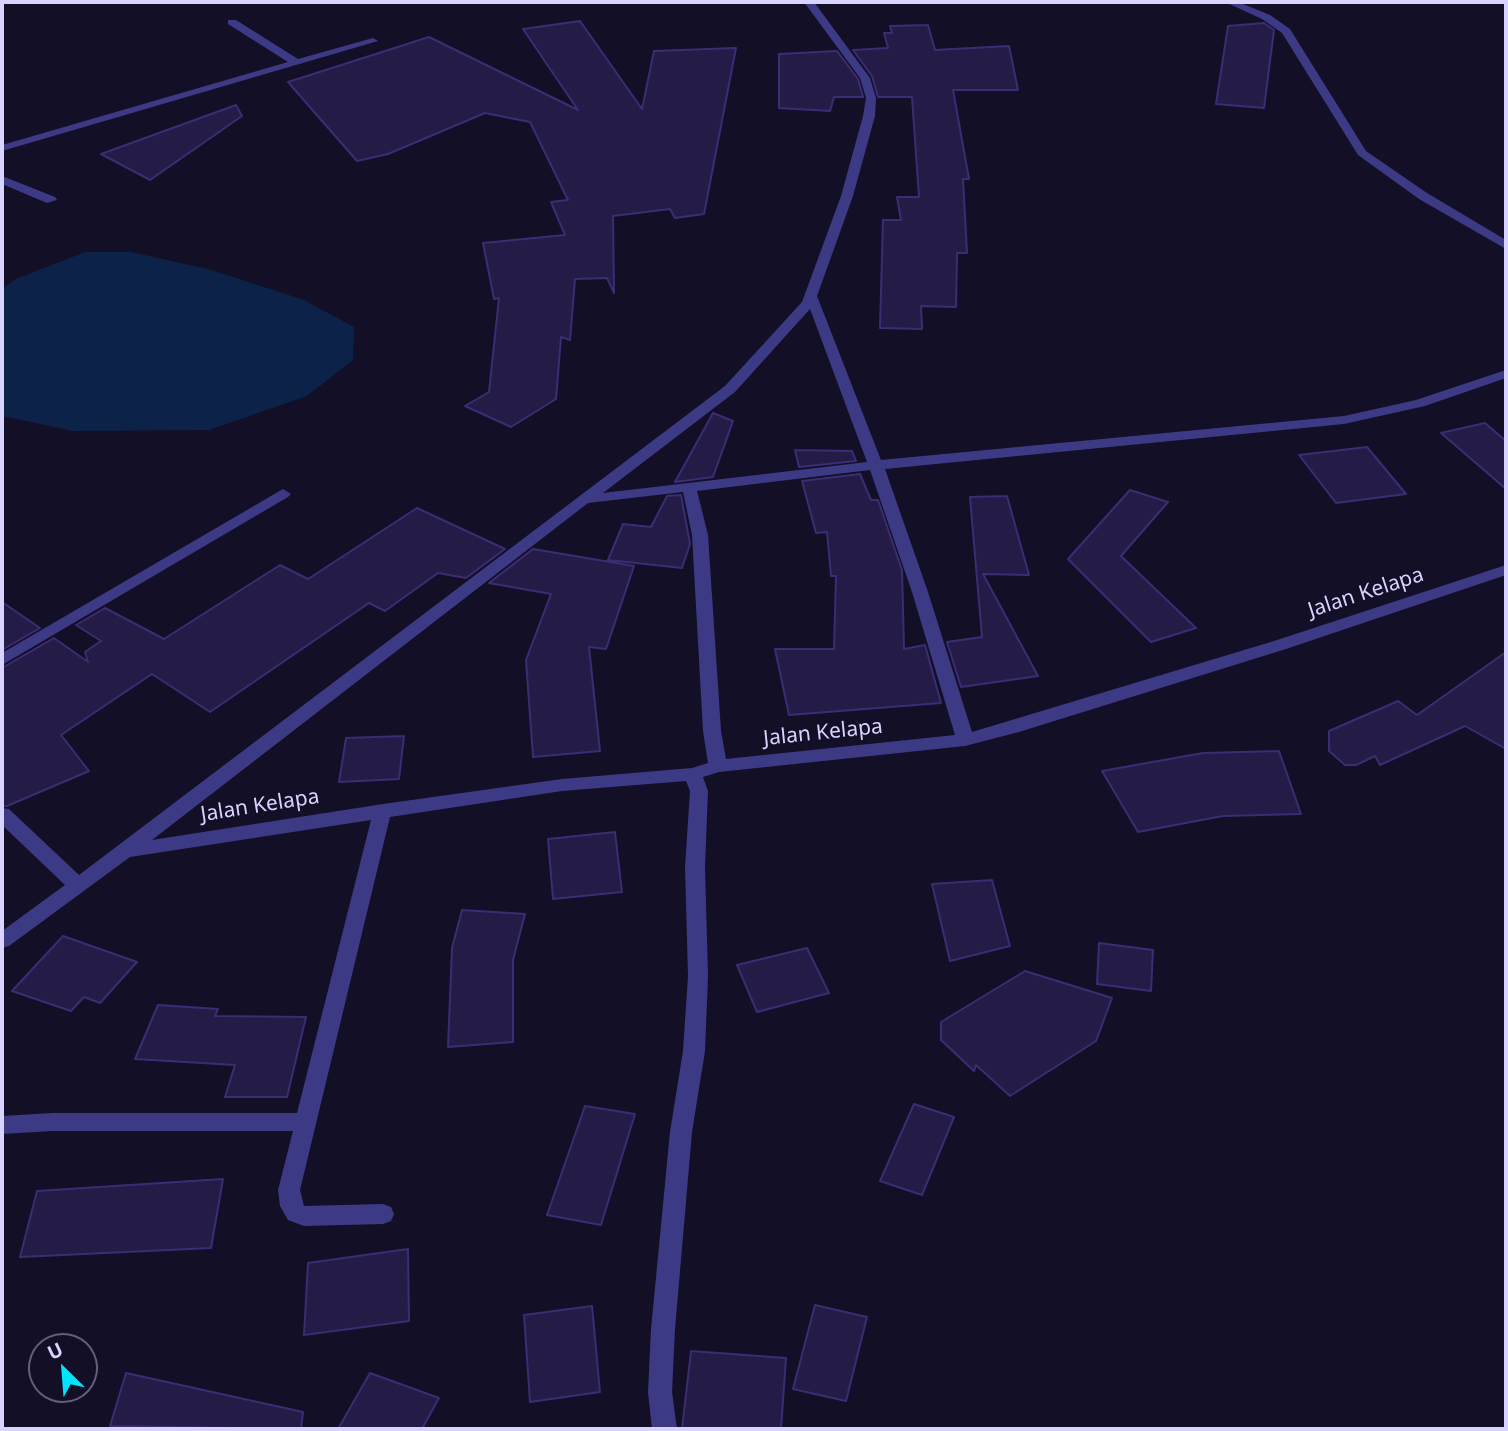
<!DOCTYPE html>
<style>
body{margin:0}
#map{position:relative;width:1508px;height:1431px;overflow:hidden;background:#130f26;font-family:"Noto Sans",sans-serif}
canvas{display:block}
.frame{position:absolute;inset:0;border:4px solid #d9d4ff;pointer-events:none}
.north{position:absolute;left:28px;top:1333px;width:70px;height:70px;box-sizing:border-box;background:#130f26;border:2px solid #625e7d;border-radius:50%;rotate:335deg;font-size:19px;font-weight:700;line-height:28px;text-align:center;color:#d9d4ff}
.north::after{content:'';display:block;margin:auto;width:24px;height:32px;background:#00e5ff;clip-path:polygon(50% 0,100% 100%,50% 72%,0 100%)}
</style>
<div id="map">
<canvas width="1508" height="1431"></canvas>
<div class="frame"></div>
<div class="north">U</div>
</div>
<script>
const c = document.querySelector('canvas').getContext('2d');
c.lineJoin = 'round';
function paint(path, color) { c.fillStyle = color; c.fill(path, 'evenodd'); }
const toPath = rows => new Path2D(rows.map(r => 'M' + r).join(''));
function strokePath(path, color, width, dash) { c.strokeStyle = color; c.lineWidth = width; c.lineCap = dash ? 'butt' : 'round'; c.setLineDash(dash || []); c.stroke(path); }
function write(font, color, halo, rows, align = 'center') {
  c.font = font + ' "Noto Sans",sans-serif'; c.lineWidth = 5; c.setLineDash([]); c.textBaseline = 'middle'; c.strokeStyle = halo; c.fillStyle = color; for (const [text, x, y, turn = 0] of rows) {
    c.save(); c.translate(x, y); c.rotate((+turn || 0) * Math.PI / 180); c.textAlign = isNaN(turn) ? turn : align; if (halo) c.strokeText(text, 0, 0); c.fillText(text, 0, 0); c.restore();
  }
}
paint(toPath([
 [85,252,131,252,208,269,304,300,354,327,353,360,307,396,209,430,73,431,2,416,2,289,16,279]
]), '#0c2248');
const building = toPath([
 [580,21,642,109,654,51,736,48,704,214,675,218,670,209,613,216,614,293,607,278,575,279,570,340,561,337,556,399,511,427,465,406,489,392,499,298,494,299,483,243,565,235,551,202,568,200,530,122,485,113,388,154,357,161,288,82,429,37,578,110,523,29,580,21],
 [1264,23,1274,30,1264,108,1216,104,1228,26,1264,23],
 [928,25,935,50,1009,46,1018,90,953,90,969,179,963,179,967,253,957,253,956,307,921,306,922,329,880,328,883,220,901,220,897,197,919,197,912,97,878,97,872,76,853,50,888,48,884,33,892,33,890,26,928,25],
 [837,51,858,79,863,97,834,97,830,111,779,108,779,54,837,51],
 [236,105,242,116,150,180,101,154,236,105],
 [713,413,733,421,713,477,675,482,713,413],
 [1485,423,1506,441,1506,489,1441,433,1485,423],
 [1367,447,1406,494,1336,503,1299,455,1367,447],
 [795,450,852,451,856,461,799,467,795,450],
 [860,474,871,500,878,500,902,570,904,649,925,645,941,703,789,715,775,649,834,649,836,576,831,576,827,532,816,533,802,481,860,474],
 [1130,490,1168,502,1121,556,1196,628,1151,642,1068,559,1130,490],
 [681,495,690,544,682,568,608,560,623,524,651,527,667,496,681,495],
 [1007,496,1029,575,983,574,1038,676,961,687,947,642,982,637,970,497,1007,496],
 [417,508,505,549,466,578,438,573,385,611,369,603,210,712,152,674,61,735,89,771,7,806,2,806,2,668,54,638,88,662,85,652,101,641,76,625,105,608,164,639,280,565,308,579,417,508],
 [533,549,634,566,606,649,589,647,600,751,533,757,526,660,551,594,489,583,533,549],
 [2,602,40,628,2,650,2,602],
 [1506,652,1506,749,1465,726,1380,765,1375,756,1356,765,1345,765,1329,751,1329,731,1398,701,1417,715,1506,652],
 [404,736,399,779,339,782,346,738,404,736],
 [1279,751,1301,814,1223,816,1138,832,1102,771,1203,753,1279,751],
 [615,832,622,892,553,899,548,839,615,832],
 [992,880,1010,946,950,961,932,884,992,880],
 [462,910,525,914,513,960,513,1042,448,1047,452,948,462,910],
 [63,936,137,962,100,1003,84,997,71,1011,12,991,63,936],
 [1099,943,1153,950,1151,991,1097,984,1099,943],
 [807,948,829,993,757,1012,737,965,807,948],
 [1025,971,1112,998,1096,1041,1010,1096,976,1065,974,1071,941,1040,941,1022,1025,971],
 [158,1005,218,1009,215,1016,306,1017,287,1097,225,1097,235,1065,135,1059,158,1005],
 [914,1104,954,1117,922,1195,880,1181,914,1104],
 [585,1106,635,1114,601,1225,547,1215,585,1106],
 [223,1179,211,1248,20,1257,37,1191,223,1179],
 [408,1249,409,1321,304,1335,308,1263,408,1249],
 [815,1305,867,1317,846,1401,793,1389,815,1305],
 [592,1306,600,1392,530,1402,524,1315,592,1306],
 [691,1351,786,1358,781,1429,682,1429,691,1351],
 [126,1373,303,1412,301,1429,110,1426,126,1373],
 [370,1373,439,1398,422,1429,338,1429,370,1373]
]);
paint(building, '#241b47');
strokePath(building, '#3b2d73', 2);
paint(toPath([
 [804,2,814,2,870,78,876,98,875,116,853,196,817,296,881,460,1344,416,1416,400,1506,370,1506,378,1425,406,1344,424,885,469,928,592,972,732,1274,641,1506,565,1506,575,1286,649,1019,732,965,746,719,772,703,777,708,791,705,867,708,976,705,1051,692,1132,675,1329,672,1392,677,1429,652,1429,648,1392,651,1329,670,1132,683,1051,688,976,685,867,690,791,686,781,562,791,390,817,300,1190,304,1206,383,1204,391,1207,394,1214,391,1221,383,1224,304,1226,288,1220,280,1206,278,1190,293,1131,52,1131,2,1134,2,1116,52,1113,297,1113,371,820,130,857,9,946,2,948,2,931,65,885,2,825,2,808,9,809,79,875,725,386,802,302,841,196,863,116,866,98,860,78,804,2],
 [810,309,867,462,603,493,735,392,810,309],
 [870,470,912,592,955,735,726,759,721,731,708,535,697,491,870,470],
 [683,492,692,535,703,731,708,763,692,768,562,779,383,804,152,840,588,503,683,492],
 [1225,2,1238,2,1270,15,1290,29,1366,151,1427,193,1506,240,1506,249,1419,199,1358,155,1282,33,1262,19,1225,2],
 [228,20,236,20,298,59,373,38,378,41,2,151,2,145,288,62,228,24,228,20],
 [2,176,55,197,57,200,47,203,2,184,2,176],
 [283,489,291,494,288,497,2,665,2,653,283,489]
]), '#3d3a85');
write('21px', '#d9d4ff', '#130f26', [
 ["Jalan Kelapa",1366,593,-18],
 ["Jalan Kelapa",823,733,-6],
 ["Jalan Kelapa",260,806,-9]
]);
</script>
